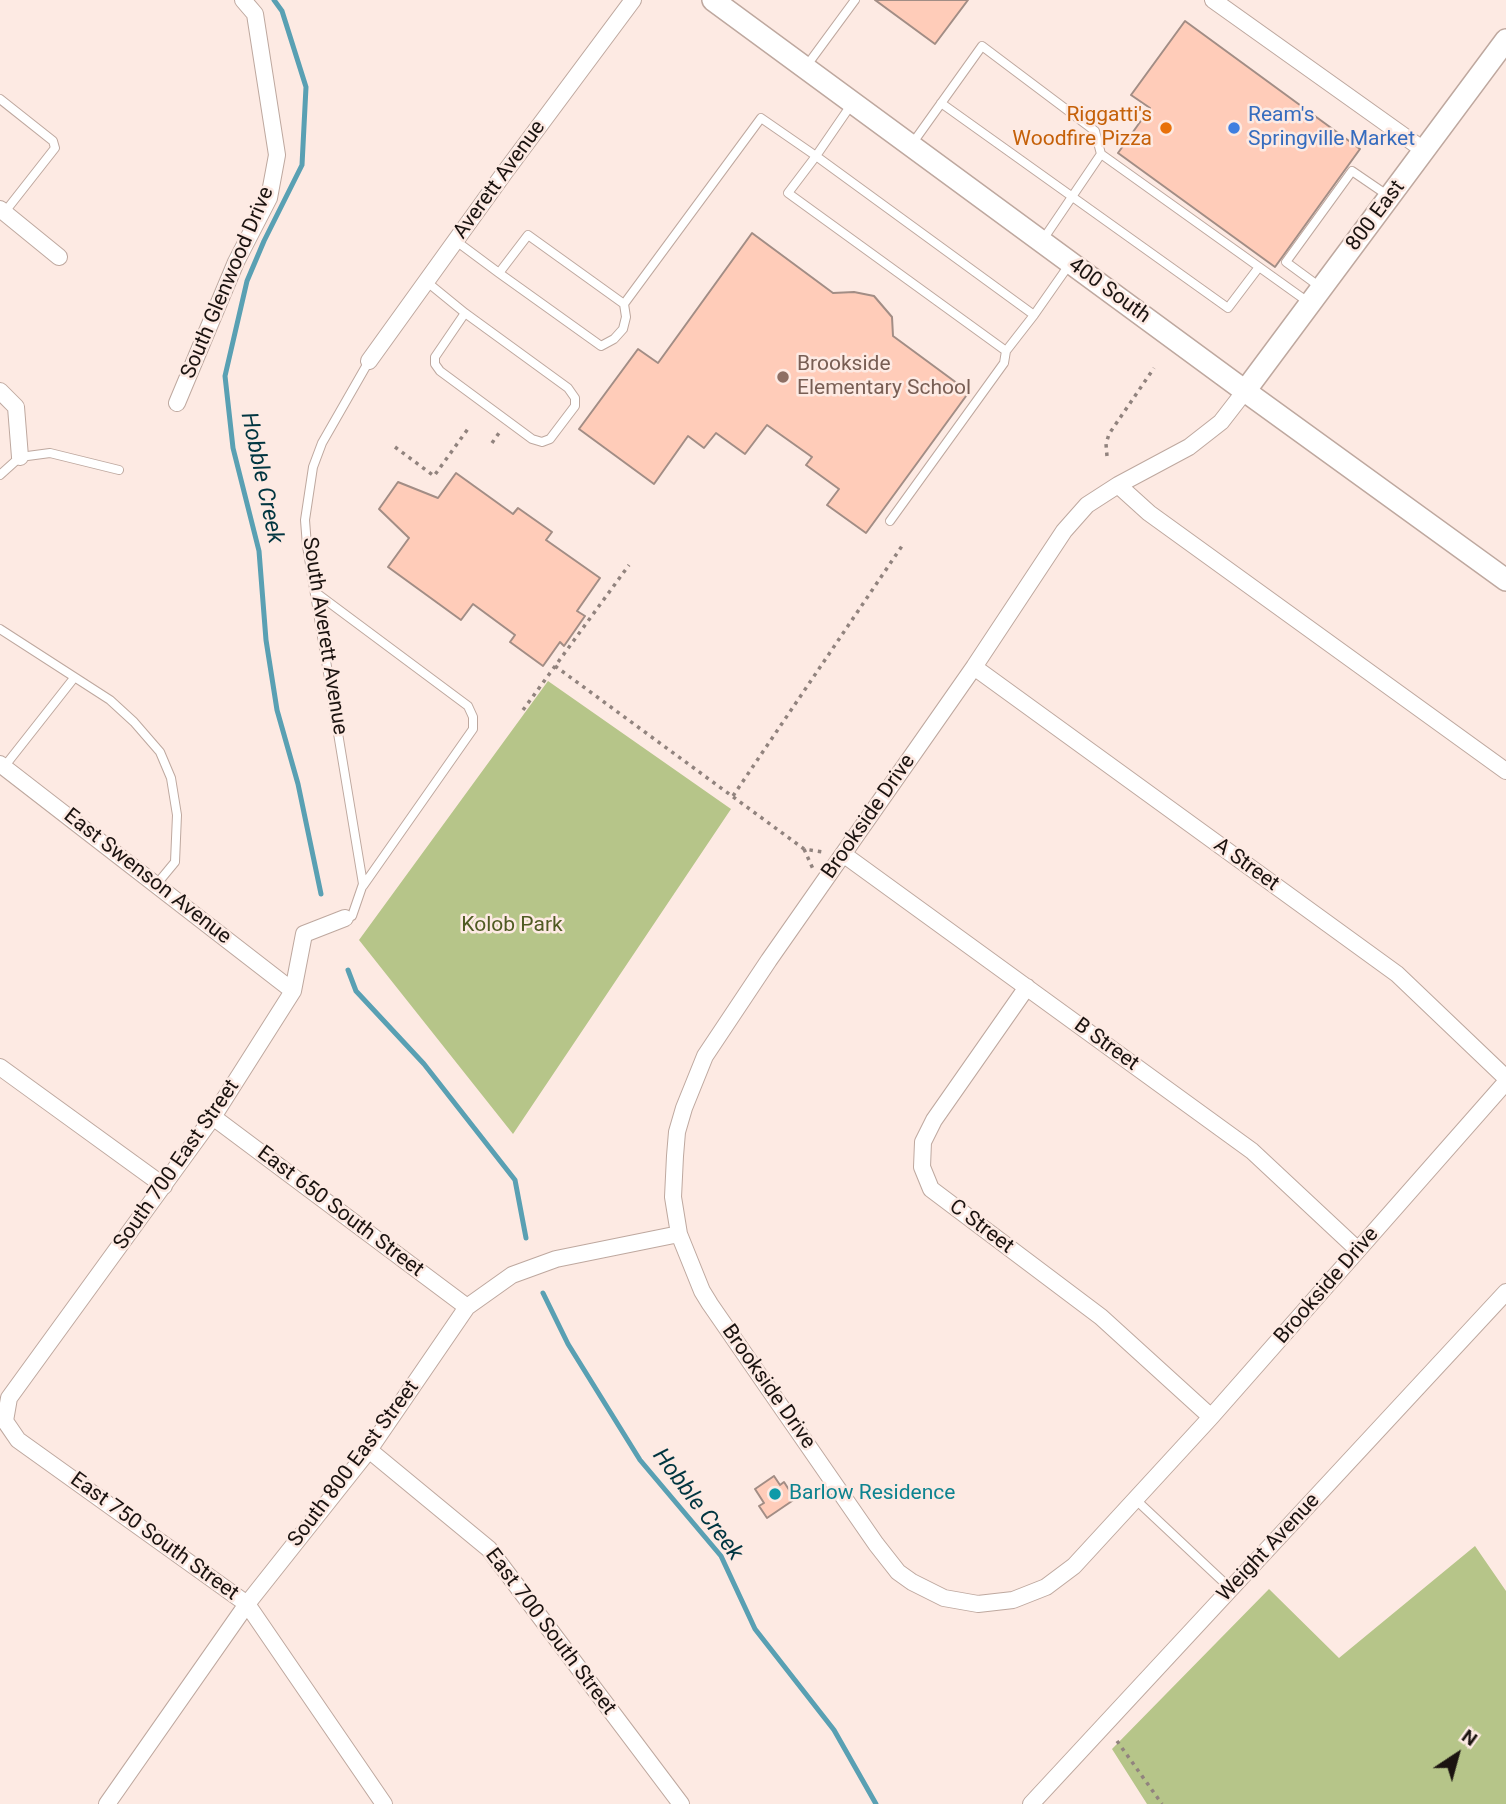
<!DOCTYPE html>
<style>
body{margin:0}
#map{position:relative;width:1506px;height:1804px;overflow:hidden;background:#fdeae3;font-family:Roboto,sans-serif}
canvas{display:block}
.north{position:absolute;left:1422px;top:1720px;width:70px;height:70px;-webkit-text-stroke:5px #fdeae3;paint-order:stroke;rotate:36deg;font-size:19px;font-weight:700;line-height:28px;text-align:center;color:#1b1310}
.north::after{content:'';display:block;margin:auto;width:24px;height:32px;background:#1b1310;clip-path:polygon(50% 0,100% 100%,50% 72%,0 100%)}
</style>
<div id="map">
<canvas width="1506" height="1804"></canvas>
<div class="north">N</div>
</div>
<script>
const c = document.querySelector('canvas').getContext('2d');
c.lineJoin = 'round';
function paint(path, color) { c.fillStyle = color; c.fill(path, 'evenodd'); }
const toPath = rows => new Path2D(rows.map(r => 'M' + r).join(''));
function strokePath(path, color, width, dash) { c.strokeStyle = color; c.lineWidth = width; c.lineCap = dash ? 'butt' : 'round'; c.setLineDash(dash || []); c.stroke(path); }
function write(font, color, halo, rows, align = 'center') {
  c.font = font + ' Roboto,sans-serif'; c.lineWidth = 5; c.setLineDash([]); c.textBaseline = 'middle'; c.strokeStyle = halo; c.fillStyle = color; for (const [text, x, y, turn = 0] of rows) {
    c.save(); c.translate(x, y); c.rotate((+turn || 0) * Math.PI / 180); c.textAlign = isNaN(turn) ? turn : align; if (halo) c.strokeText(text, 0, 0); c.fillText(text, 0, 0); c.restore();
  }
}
paint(toPath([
 [548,681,731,809,513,1134,359,940],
 [1475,1546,1506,1591,1506,1804,1147,1804,1112,1749,1269,1589,1339,1658]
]), '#b6c589');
strokePath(toPath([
 [274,0,282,11,306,87,302,165,264,241,247,281,225,376,233,448,259,551,266,640,277,710,298,784,321,894],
 [348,970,356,991,424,1064,515,1180,526,1238],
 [543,1293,568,1344,640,1460,721,1556,755,1629,834,1730,876,1804]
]), '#59a0b3', 5);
const building = toPath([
 [875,0,968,0,935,44,875,0],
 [1185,21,1360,149,1275,267,1118,153,1150,108,1131,95,1185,21],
 [752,233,833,293,854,292,874,296,892,317,893,336,969,392,866,533,827,505,839,489,806,465,812,457,767,425,745,454,716,433,704,448,688,436,654,484,579,429,638,349,658,363,752,233],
 [456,473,513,514,518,508,552,532,546,540,600,578,577,611,585,616,564,646,560,642,543,666,510,642,515,635,473,604,461,620,388,567,409,538,379,509,398,482,438,498,456,473],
 [774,1476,780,1485,784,1482,795,1499,767,1518,759,1506,764,1503,755,1489,774,1476]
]);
paint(building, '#ffccb9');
strokePath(building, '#a28d85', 2);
const lane = toPath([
 [805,68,855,0],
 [0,99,53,141,55,148,4,213],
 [941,103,1228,308,1259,267],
 [912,144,982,46,1095,131,1101,154,1308,302],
 [456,241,499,273,601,346,614,339,623,329,626,317,624,304,528,235,499,273],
 [1042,241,1101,154],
 [427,282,465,313,568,388,575,398,575,406,550,439,542,442,532,439,440,371,435,364,435,357,465,313],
 [1320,287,1286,262,1352,171,1390,197],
 [624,304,761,118,816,156,851,105],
 [1006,351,788,193,816,156,1034,315,1069,265],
 [0,475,20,457,50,453,119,470],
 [890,521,1004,363,1006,351,1034,315],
 [315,592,468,706,473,717,473,729,363,886],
 [0,629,110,700,134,722,160,752,171,778,177,815,175,862,156,885],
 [4,767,74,678],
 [345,918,352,916,363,884,307,546,305,520,313,467,322,443,369,361],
 [1135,1499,1231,1589]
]);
const street = toPath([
 [1213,0,1425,151],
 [0,209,59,257],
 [369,361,505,172,633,0],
 [0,391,16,407,20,457],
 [1245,391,1221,422,1189,447,1118,485,1087,505,1064,531,974,667,769,960,705,1056,684,1108,677,1132,675,1156,673,1197,679,1234,702,1291,710,1304,876,1544,898,1572,912,1582,944,1598,978,1604,1013,1600,1046,1587,1074,1566,1211,1417,1506,1082],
 [177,403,236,262,269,198,277,155,255,14,243,0],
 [1118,485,1149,513,1506,771],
 [974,667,1397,974,1506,1078],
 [0,764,293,991],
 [843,854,1252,1151,1358,1250],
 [345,918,304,934,293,991,213,1117,9,1398,5,1421,18,1440,247,1604,384,1804],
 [1027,987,934,1120,923,1142,922,1167,931,1189,1101,1317,1211,1417],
 [0,1067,164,1186],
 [213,1117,467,1307],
 [369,1450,489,1549,681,1804],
 [107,1804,247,1604,369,1450,467,1307,512,1275,556,1259,679,1234],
 [1031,1804,1506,1292]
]);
const secondary = toPath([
 [713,0,1245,391,1506,580],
 [1245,391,1506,40]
]);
strokePath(lane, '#bea89f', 10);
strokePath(street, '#bea89f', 18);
strokePath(secondary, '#bea89f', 24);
strokePath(toPath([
 [492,443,501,430],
 [395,447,434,476,470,426],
 [1107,456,1106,444,1109,434,1154,368],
 [555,666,804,849,823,852],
 [523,710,629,565],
 [733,796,904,543],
 [804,849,813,869],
 [1117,1741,1162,1804]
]), '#91837e', 3.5, [3.5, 5]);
strokePath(lane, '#fff', 8);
strokePath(street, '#fff', 16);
strokePath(secondary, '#fff', 21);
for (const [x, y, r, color] of [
 [1166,128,7,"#e8710a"],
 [1234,128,7,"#3f7fe0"],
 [783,377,7,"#8d6e63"],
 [775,1494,7,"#0f9aa8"]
]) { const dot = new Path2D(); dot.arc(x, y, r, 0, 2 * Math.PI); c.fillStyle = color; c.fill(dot); strokePath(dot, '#fdeae3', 2.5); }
write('21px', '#c56008', '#fdeae3', [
 ["Riggatti's",1152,116],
 ["Woodfire Pizza",1152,140]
], 'right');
write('21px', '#366cbe', '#fdeae3', [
 ["Ream's",1248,116],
 ["Springville Market",1248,140]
], 'left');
write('21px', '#1b1310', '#fdeae3', [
 ["Averett Avenue",500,180,-54],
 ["800 East",1376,216,-53],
 ["South Glenwood Drive",228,283,-67],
 ["400 South",1109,291,36],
 ["South Averett Avenue",324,636,81],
 ["Brookside Drive",869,817,-55],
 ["A Street",1246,865,36],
 ["East Swenson Avenue",147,877,38],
 ["B Street",1106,1045,36],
 ["South 700 East Street",177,1165,-55],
 ["East 650 South Street",340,1212,37],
 ["C Street",981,1227,37],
 ["Brookside Drive",1327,1286,-49],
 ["Brookside Drive",768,1387,55],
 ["South 800 East Street",354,1464,-53],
 ["East 750 South Street",154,1537,36],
 ["Weight Avenue",1269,1548,-47],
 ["East 700 South Street",550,1632,53]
]);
write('21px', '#785e54', '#fdeae3', [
 ["Brookside",797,365],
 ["Elementary School",797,389]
], 'left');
write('21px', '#4f5b22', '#fdeae3', [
 ["Kolob Park",512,926]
]);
write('21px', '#0d838f', '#fdeae3', [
 ["Barlow Residence",789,1494]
], 'left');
write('italic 23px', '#003540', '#fdeae3', [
 ["Hobble Creek",261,478,78],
 ["Hobble Creek",697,1505,53]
]);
</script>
